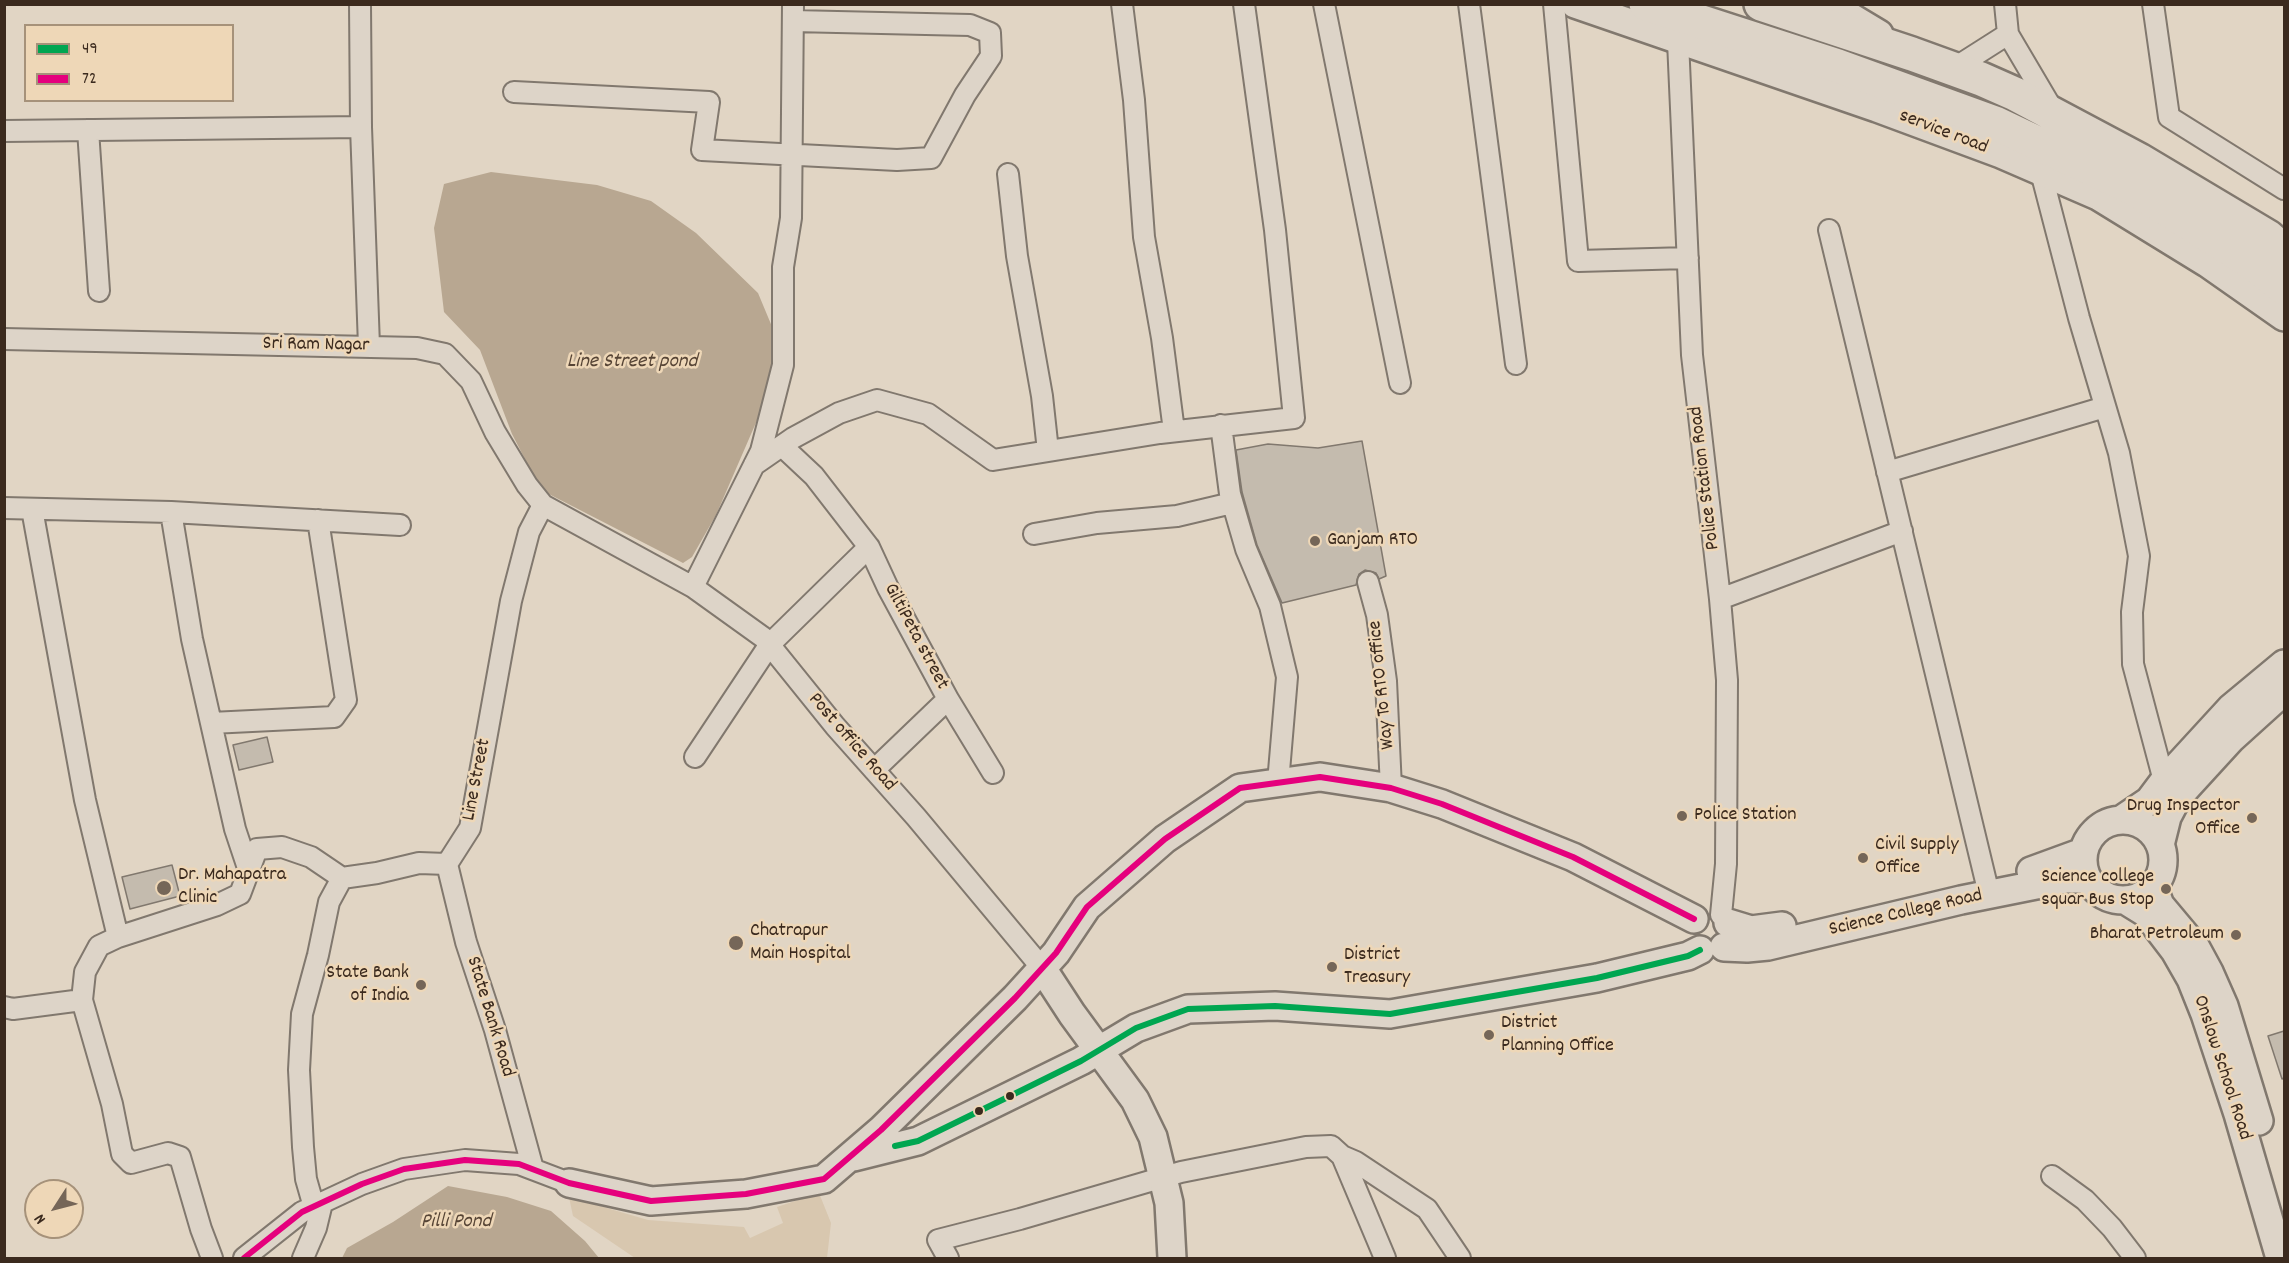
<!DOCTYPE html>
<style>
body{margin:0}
#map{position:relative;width:2289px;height:1263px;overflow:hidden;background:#e1d5c4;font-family:Dekko,sans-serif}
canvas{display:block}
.frame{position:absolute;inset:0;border:6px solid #3b2a1e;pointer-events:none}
.legend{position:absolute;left:24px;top:24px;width:210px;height:78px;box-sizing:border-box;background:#eed7b7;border:2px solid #a6927a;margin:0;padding:8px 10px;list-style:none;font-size:18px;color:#3b2a1e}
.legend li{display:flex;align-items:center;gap:12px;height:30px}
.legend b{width:30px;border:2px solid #a6927a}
.north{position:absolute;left:24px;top:1179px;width:60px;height:60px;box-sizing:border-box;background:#eed7b7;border:2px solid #a6927a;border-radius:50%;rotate:234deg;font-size:16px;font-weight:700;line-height:24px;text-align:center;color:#3b2a1e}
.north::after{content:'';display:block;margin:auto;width:21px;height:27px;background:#756658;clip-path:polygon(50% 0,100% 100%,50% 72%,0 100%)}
</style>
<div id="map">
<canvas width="2289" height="1263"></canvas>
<div class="frame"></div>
<ul class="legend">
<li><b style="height:8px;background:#00a651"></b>49</li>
<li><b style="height:8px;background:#e5007d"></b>72</li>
</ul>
<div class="north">N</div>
</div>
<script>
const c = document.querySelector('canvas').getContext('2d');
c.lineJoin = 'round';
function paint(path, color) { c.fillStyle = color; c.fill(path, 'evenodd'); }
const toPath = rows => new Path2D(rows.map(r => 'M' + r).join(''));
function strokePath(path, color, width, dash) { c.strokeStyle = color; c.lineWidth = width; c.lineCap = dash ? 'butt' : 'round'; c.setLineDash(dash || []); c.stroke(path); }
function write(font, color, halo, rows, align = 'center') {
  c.font = font + ' Dekko,sans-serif'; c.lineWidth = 5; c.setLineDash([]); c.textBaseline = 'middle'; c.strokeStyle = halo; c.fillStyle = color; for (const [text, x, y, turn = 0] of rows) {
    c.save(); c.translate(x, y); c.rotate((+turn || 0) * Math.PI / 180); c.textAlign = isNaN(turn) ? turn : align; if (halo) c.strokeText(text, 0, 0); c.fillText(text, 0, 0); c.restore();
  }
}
paint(toPath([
 [819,1193,831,1223,827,1258,635,1258,573,1216,569,1197,648,1220,744,1227,750,1238,783,1223,777,1207]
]), '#d8c7af');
paint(toPath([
 [491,172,597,185,651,201,696,233,758,293,773,329,771,388,716,515,692,557,683,563,541,490,512,434,480,350,444,312,434,228,444,184],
 [448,1186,507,1197,551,1211,585,1241,599,1258,342,1258,347,1248,393,1222]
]), '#b8a791');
const building = toPath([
 [1362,441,1386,576,1379,579,1376,573,1365,570,1359,574,1356,585,1282,603,1257,545,1242,492,1236,450,1268,444,1318,448,1362,441],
 [267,737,273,762,239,770,233,745,267,737],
 [172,865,180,896,130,909,122,877,172,865],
 [2284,1031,2284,1078,2282,1079,2268,1036,2284,1031]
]);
paint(building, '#c4bbae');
strokePath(building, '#81786e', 1.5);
const street = toPath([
 [360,4,361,127,369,346],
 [1122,4,1134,100,1144,237,1162,338,1174,431],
 [1324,4,1400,383],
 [1469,4,1516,364],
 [1554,4,1578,261,1688,258],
 [2005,4,2008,34,2054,112],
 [2153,4,2169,117,2284,189],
 [1678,41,1692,355,1720,599,1727,680,1726,864,1721,915],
 [1953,69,2008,34],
 [514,92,709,102,702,150,897,160,931,158,965,95,991,56,990,33,970,25,793,21],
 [88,130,99,291],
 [4,131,361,127],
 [2041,172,2079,318,2119,453,2139,556,2132,612,2133,664,2164,781],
 [1008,174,1017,256,1042,396,1048,451],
 [1829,230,1989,894],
 [4,339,417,348,445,354,471,381,495,432,527,485,543,505,693,587,764,638,835,726,916,817,1042,968],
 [1221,425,1230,494,1246,549,1270,606,1287,677,1278,783],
 [782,446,814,476,869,547,888,588,948,699,874,770],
 [754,465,793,438,839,413,877,400,928,414,993,460,1160,433,1294,418,1275,230,1244,4],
 [1887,472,2105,407],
 [4,508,171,512,400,525],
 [32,509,85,800,118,937],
 [171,512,192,639,211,723,235,829,248,868],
 [1034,534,1097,523,1177,516,1232,503],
 [1368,582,1377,615,1386,681,1391,788],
 [693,587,761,451,783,365,783,267,791,218,793,4],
 [1720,599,1902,531],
 [948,699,993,773],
 [211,723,334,717,346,700,318,520],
 [695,757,770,644,869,547],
 [447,864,466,942,495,1030,533,1169],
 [82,1000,112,1104,122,1154,131,1163,168,1153,180,1157,201,1229,212,1258],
 [4,1007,13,1009,82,1000,85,972,99,946,118,937,217,905,240,894,257,849,282,847,311,857,342,878],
 [1342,1156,1385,1258],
 [2052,1176,2085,1200,2112,1228,2135,1258],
 [314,1207,306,1179,303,1147,299,1070,302,1014,318,955,329,902,342,878,377,873,419,863,447,864,470,828,511,601,529,532,543,505],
 [244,1258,302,1212,362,1184,404,1169,465,1160,519,1164,569,1183],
 [303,1258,316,1228,322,1203],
 [948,1258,938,1240,1020,1219,1181,1172,1306,1147,1331,1146,1342,1156,1356,1162,1427,1209,1460,1258]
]);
const secondary = toPath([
 [1575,4,1877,108,2001,154,2098,196,2207,263,2284,317],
 [1829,4,1879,34],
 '2083 860a40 40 0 1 1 80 0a40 40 0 1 1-80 0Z',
 [2121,820,2149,801,2164,781,2231,708,2284,664],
 [2160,845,2167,817,2177,798,2231,739,2284,691],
 [2031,871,2083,852],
 [2153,887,2160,905,2196,948,2209,972,2224,1006,2259,1121],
 [2125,900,2146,913,2175,951,2191,979,2205,1014,2238,1114,2280,1258],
 [1728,923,1751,930,1782,926],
 [1724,947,1747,948,1768,946,1961,900,2066,879,2087,879],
 [1042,968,1072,1014,1135,1100,1153,1137,1169,1203,1172,1258],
 [854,1157,918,1141,1081,1061,1136,1028,1188,1009,1275,1006,1390,1014,1597,978,1688,956,1700,950],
 [569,1183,651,1201,746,1194,824,1179,881,1130,1015,998,1056,953,1087,907,1165,839,1240,788,1320,777,1391,788,1442,804,1573,857,1694,919]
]);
const highway = toPath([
 [1646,4,1838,66,1995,123,2134,189,2254,264,2284,288],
 [1761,4,1912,54,1981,79,2015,94,2139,160,2268,237,2284,251]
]);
strokePath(street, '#81786e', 24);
strokePath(secondary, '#81786e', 32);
strokePath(highway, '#81786e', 38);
strokePath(street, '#ddd4c8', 20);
strokePath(secondary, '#ddd4c8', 27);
strokePath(highway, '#ddd4c8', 33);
strokePath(toPath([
 [895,1146,918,1141,1004,1099,1081,1061,1136,1028,1188,1009,1275,1006,1390,1014,1597,978,1688,956,1700,950]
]), '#00a651', 6);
strokePath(toPath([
 [244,1258,302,1212,362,1184,404,1169,465,1160,519,1164,569,1183,651,1201,746,1194,824,1179,881,1130,1015,998,1056,953,1087,907,1165,839,1240,788,1320,777,1391,788,1442,804,1573,857,1694,919]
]), '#e5007d', 6);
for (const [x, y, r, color] of [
 [1315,541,6,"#756658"],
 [1682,816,6,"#756658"],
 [2252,818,6,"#756658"],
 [1863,858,6,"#756658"],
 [164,888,8,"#756658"],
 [2166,889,6,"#756658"],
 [2236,935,6,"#756658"],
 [736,943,8,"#756658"],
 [1332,967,6,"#756658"],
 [421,985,6,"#756658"],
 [1489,1035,6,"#756658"],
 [1010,1096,5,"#3b2a1e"],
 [979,1111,5,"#3b2a1e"]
]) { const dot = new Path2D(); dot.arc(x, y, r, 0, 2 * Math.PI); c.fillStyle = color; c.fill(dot); strokePath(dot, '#eed7b7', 2); }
write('20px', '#3b2a1e', '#eed7b7', [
 ["service road",1943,133,21],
 ["Sri Ram Nagar",316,346,1],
 ["Police Station Road",1706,478,-97],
 ["GiltiPeta street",915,637,62],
 ["Way To RTO office",1383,685,-96],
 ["Post office Road",851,743,49],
 ["Line Street",478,780,-79],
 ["Science College Road",1906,914,-13],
 ["State Bank Road",489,1017,73],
 ["Onslow School Road",2221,1068,72]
]);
write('20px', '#3b2a1e', '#eed7b7', [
 ["Ganjam RTO",1327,541],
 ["Drug Inspector",2240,807,"right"],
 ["Office",2240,830,"right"],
 ["Police Station",1694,816],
 ["Civil Supply",1875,846],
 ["Office",1875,869],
 ["Dr. Mahapatra",178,876],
 ["Clinic",178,899],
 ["Science college",2154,878,"right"],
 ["squar Bus Stop",2154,901,"right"],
 ["Chatrapur",750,932],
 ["Main Hospital",750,955],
 ["Bharat Petroleum",2224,935,"right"],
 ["District",1344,956],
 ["Treasury",1344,979],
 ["State Bank",409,974,"right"],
 ["of India",409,997,"right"],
 ["District",1501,1024],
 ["Planning Office",1501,1047]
], 'left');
write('italic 21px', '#564435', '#eed7b7', [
 ["Line Street pond",632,363],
 ["Pilli Pond",456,1223]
]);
</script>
